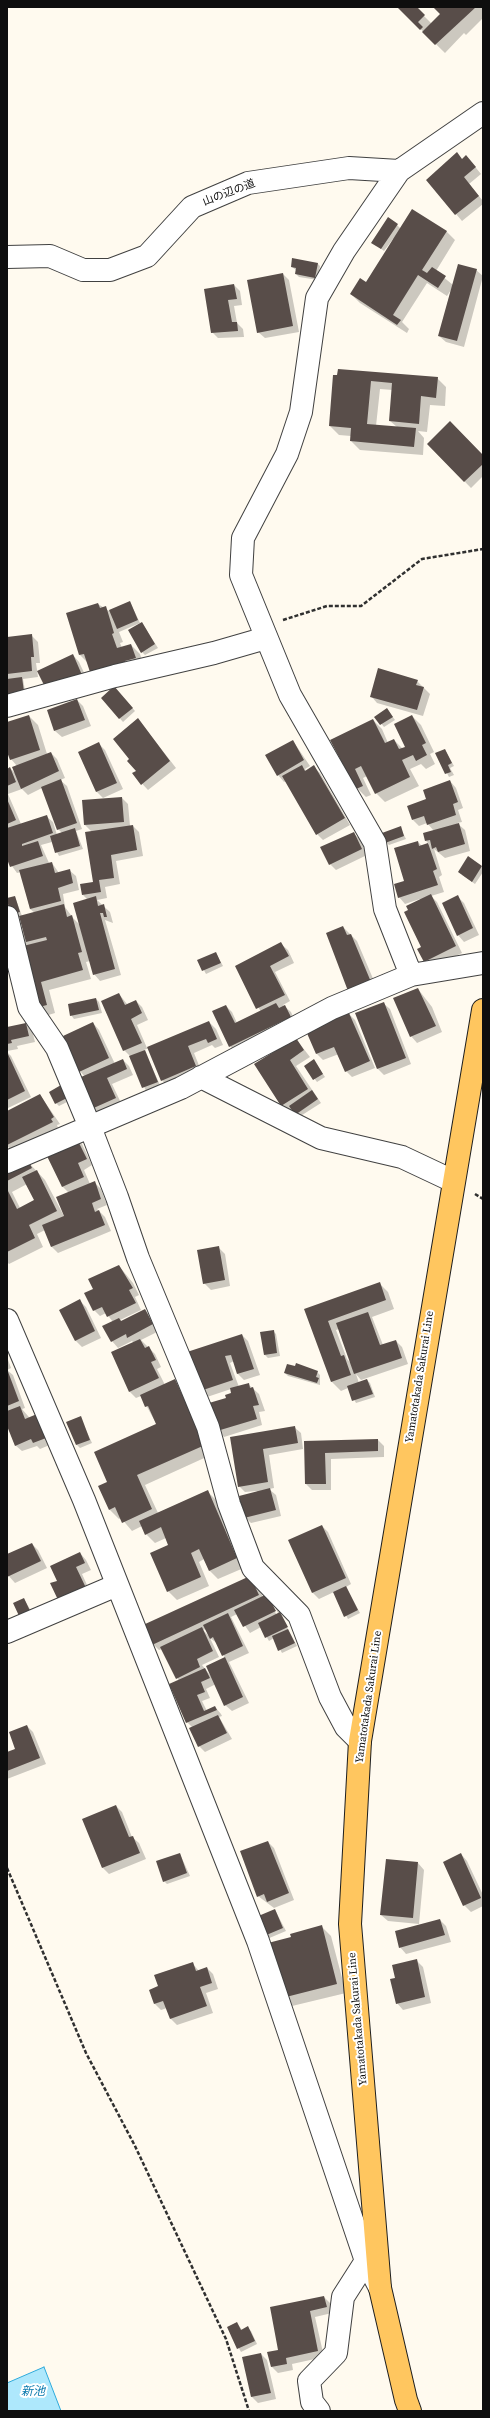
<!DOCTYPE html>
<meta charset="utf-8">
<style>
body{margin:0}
#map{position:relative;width:490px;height:2418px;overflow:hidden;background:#fffaef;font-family:"Source Serif 4",serif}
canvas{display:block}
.frame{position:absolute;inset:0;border:8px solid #0e0e0e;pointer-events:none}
</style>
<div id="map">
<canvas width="490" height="2418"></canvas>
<div class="frame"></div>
</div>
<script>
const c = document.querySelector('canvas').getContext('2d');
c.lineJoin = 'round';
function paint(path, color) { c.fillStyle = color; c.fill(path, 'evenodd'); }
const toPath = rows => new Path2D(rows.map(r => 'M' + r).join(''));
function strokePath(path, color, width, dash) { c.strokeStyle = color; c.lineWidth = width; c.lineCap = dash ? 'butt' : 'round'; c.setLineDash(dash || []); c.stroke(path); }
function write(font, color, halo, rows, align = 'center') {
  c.font = font + ' "Source Serif 4","Noto Sans JP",serif'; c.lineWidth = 4; c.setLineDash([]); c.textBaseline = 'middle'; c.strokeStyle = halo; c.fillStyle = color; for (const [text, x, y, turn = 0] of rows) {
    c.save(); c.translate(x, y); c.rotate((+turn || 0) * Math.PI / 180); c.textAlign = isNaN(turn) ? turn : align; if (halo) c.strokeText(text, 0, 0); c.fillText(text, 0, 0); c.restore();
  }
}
const water = toPath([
 [44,2367,61,2411,7,2411,7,2383,44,2367]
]);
paint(water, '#aee8fc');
strokePath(water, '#2eaadb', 1);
paint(toPath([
 [398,7,415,7,432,24,441,14,434,7,483,7,483,18,466,35,464,33,445,53],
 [462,160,472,163,481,174,469,184,483,201,483,204,462,221,427,180],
 [397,225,401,229,446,231,455,240,436,271,453,285,476,270,483,276,464,347,446,342,439,336,451,290,447,296,427,283,402,322,409,329,407,333,360,303,351,294,366,284,394,240,393,239,384,251,372,242],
 [317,263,320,266,318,280,299,277,296,274,296,270,292,267],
 [283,274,289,280,299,332,265,338,258,332],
 [234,285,240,291,242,305,234,306,237,323,243,329,244,337,218,338,212,332],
 [334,376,437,378,446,387,445,406,430,405,427,432,418,431,424,438,423,455,360,450,351,441,351,436,339,435,330,426],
 [380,389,393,390,390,421,397,427,376,426],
 [428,444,483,456,483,476,471,488],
 [130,602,140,623,119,632,123,642,120,643,122,648,131,645,140,654,144,667,89,664,80,655,67,614,98,604,109,611],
 [142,623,158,648,145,655,142,652],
 [31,635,38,642,40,663,36,663,38,677,23,679,27,702,7,693,7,638],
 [73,655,79,662,88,681,54,697],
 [417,681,430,694,423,716,377,703,371,696],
 [117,691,135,711,123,722,102,698],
 [77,700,83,706,91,726,62,737,55,731],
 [387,709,395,720,384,727,376,717],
 [29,716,38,725,47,754,51,753,57,759,65,778,60,780,67,786,82,829,76,831,83,849,59,856,52,842,41,845,49,863,52,863,59,873,69,870,76,876,79,890,63,894,65,907,73,918,80,925,88,900,83,895,94,883,92,832,85,825,83,801,122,798,128,804,130,826,133,826,139,832,143,856,116,861,120,884,105,887,107,898,97,900,110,912,113,923,105,920,121,975,100,981,94,974,90,961,86,962,91,979,49,990,55,1013,45,1016,36,1007,17,925,24,932,20,916,14,917,11,914,7,902,7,899,15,897,22,916,35,913,30,909,21,872,17,873,7,859,7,770,10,768,17,775,17,766,11,759,7,750,7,723],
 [42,788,58,829,62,833,57,835,53,822,46,816,21,824,8,794,22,789,28,795],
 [412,716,421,725,434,752,430,754,435,764,426,769,421,764,410,769,419,786,385,802,376,793,367,776,363,778,371,795,366,797,357,788,332,740,373,720,382,729,388,743,394,740,403,749,406,747],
 [138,719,176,768,148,790,133,774,137,771,131,759],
 [293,741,310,766,305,769,306,771,314,767,320,773,350,825,323,840,317,834,286,781,284,782,278,775],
 [99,744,105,750,123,789,103,798,97,792,79,753],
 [445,750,454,766,450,768,454,775,449,777,437,754],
 [450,781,456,788,463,808,458,810,462,822,457,823,465,830,470,851,445,858,434,849,442,875,439,877,444,892,431,896,437,902,462,953,431,968,425,961,420,899,405,904,399,897,418,842,422,846,429,844,426,841,434,831,427,823,419,826,413,820,427,800],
 [400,827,406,839,389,845,386,842],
 [353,833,360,839,367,855,336,870,330,864],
 [468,858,483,868,483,872,475,884,462,875],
 [458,897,464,903,479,935,464,942,458,935],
 [343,927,357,941,377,988,356,996],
 [281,944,288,950,294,963,275,972,290,1001,283,1005,291,1012,296,1024,236,1053,230,1046,226,1006,232,1012,237,1023,261,1012,236,966],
 [216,953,223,966,206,974,199,961],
 [418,989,432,1007,442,1032,417,1043,411,1036],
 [119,994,127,1004,136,1001,142,1007,148,1020,137,1025,147,1048,209,1022,216,1029,223,1045,215,1048,212,1045,194,1053,202,1073,168,1087,162,1080,149,1048,144,1050,160,1085,146,1091,130,1056,124,1050],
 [96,999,99,1002,102,1013,74,1019,71,1015],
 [383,1003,390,1009,411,1064,384,1075,378,1069],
 [349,1014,355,1020,375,1068,352,1077,346,1071,339,1054,323,1060,317,1054,308,1032],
 [93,1023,99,1030,115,1064,123,1060,129,1066,133,1075,112,1084,122,1105,94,1116,85,1077,80,1071],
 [26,1024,32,1030,35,1042,17,1046,18,1049,7,1051,7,1028],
 [296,1039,310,1057,296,1066,321,1103,299,1117,292,1109,288,1112,281,1105,256,1065],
 [7,1052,11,1056,31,1097,8,1108],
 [314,1061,325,1077,317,1082,305,1066],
 [64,1090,69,1101,59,1106,56,1103],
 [40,1095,60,1124,57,1125,58,1128,13,1151,7,1146,7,1112],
 [76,1138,82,1144,92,1165,84,1170,90,1184,94,1182,101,1189,107,1205,97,1209,105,1217,111,1231,58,1253,51,1246,45,1230,37,1234,43,1247,9,1264,7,1262,7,1172,28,1162,45,1180,65,1218,69,1193,63,1187,47,1152],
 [27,1184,35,1201,20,1208,12,1192],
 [218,1247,225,1254,230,1286,211,1290,204,1283],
 [119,1266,133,1283,139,1295,135,1297,141,1310,120,1320,122,1322,145,1310,151,1316,159,1331,141,1340,155,1354,161,1367,157,1369,165,1385,175,1380,184,1389,213,1454,145,1485,158,1513,207,1491,216,1500,246,1567,218,1579,209,1570,204,1559,199,1562,209,1586,177,1600,168,1591,152,1553,169,1545,166,1538,155,1543,146,1534,142,1526,132,1531,121,1518,119,1519,110,1510,109,1482,157,1425,141,1396,136,1398,130,1392,112,1352,134,1343,132,1341,118,1348,112,1341,113,1322,106,1313,100,1316,94,1310,94,1289],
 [379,1283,388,1292,394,1309,372,1317,383,1345,396,1341,402,1347,408,1364,361,1380,356,1374,359,1383,367,1380,370,1383,375,1397,356,1403,348,1388,341,1391,332,1382,306,1309],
 [339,1329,352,1364,347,1359,336,1330],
 [80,1301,86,1307,101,1338,82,1347,75,1340],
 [273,1331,276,1334,280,1356,268,1358,265,1355],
 [242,1335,248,1341,260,1375,244,1380,238,1374,234,1361,230,1363,239,1387,248,1384,259,1394,265,1411,259,1412,262,1425,224,1437,218,1430,228,1398,232,1394,231,1389,207,1397,188,1353],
 [7,1357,11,1368,7,1370,13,1375,25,1408,22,1409,52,1444,40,1449,37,1446,22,1451,15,1445,7,1424],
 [296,1368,317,1372,320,1375,320,1385,288,1376,285,1373],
 [80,1417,92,1443,80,1448,77,1445],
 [294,1427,301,1433,303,1449,269,1455,274,1488,269,1489,276,1495,281,1516,251,1523,245,1517,257,1491,245,1492,239,1486,231,1438],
 [378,1440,384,1446,384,1457,331,1459,331,1490,312,1490,306,1484,305,1442],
 [322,1526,328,1532,351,1584,346,1587,360,1613,348,1619,334,1592,319,1599,313,1593],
 [32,1544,38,1550,47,1568,15,1583,7,1574,7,1555],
 [80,1553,86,1560,91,1570,82,1574,92,1596,58,1581],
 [256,1583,263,1597,273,1601,297,1646,282,1653,274,1638,269,1641,261,1627,250,1633,237,1614,231,1617,249,1653,229,1662,249,1703,232,1711,225,1705,216,1684,206,1689,210,1698,202,1701,207,1711,215,1707,221,1714,222,1716,219,1717,232,1739,205,1752,199,1746,193,1728,187,1722,179,1681,162,1649,159,1650,153,1644],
 [270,1601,272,1601,279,1615,277,1616],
 [206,1629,209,1636,203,1630],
 [210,1638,218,1644,225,1658,211,1676,202,1665,219,1657],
 [24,1599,34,1616,24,1620],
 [27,1726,33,1732,46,1764,7,1779,7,1753,16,1749],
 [116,1806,122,1812,132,1837,139,1843,146,1859,109,1874,103,1868],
 [268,1842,274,1848,294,1900,274,1908,258,1896],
 [180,1854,190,1876,167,1884,164,1881],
 [461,1854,467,1861,483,1895,483,1906,471,1912,464,1905],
 [418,1863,424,1870,419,1924,388,1921,381,1915],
 [275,1910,286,1931,267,1939,264,1936],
 [440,1920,446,1926,451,1942,406,1954,400,1947],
 [322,1927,331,1936,346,1993,292,2006,283,1998,293,1938],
 [417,1961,423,1967,431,2003,403,2010,397,2003,396,1979],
 [192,1963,199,1971,207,1968,213,1974,218,1989,206,1993,213,2013,177,2025,171,2019,167,2008,161,2010,155,2004,150,1990,159,1987],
 [324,2297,330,2303,332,2313,315,2317,324,2357,292,2364,293,2370,278,2373,272,2367,280,2351,271,2308],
 [237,2323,242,2330,248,2328,251,2331,257,2344,241,2352,228,2328],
 [261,2354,267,2360,276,2399,258,2403,252,2397,244,2358]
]), '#0003');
paint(toPath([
 [397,7,417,7,425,15,418,22,423,27,420,30],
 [433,7,476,7,435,45,422,32,440,14],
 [457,152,462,159,466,155,476,167,464,177,479,196,455,215,426,180],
 [412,209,447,231,422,270,427,273,432,267,446,276,438,288,418,275,393,315,401,320,397,325,350,294,360,278,366,282],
 [388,217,398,224,381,249,371,243],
 [292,258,318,263,315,278,295,274,296,268,291,267],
 [458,264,477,269,457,341,438,336],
 [283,273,293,326,257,333,247,280],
 [234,284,237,299,228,300,232,322,237,322,238,331,211,333,204,289],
 [338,369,438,377,436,398,421,396,419,424,389,421,392,383,371,381,367,424,416,428,414,447,350,441,351,428,329,426,333,375,337,375],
 [450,421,483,455,483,464,464,482,427,444],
 [130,601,138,620,117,629,109,610],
 [98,603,100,608,106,606,114,633,112,634,117,648,131,644,136,658,125,661,126,664,91,675,84,654,79,655,66,613],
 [142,622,155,644,141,653,128,630],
 [32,634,34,657,31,657,32,671,7,674,7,637],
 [73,654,82,675,47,691,37,671],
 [378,668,418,680,416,685,424,687,417,710,370,697],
 [22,677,25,699,7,700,7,679],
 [114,686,133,708,119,719,101,698],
 [77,699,85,720,54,731,47,710],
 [387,708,393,717,380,725,374,717],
 [29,715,40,750,10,760,7,752,7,722],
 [412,715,426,743,422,745,427,755,416,761,413,755,402,760,410,777,375,794,361,766,355,769,363,786,356,789,330,740,373,719,385,743,394,739,399,749,405,747,394,724],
 [138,718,170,761,141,785,132,773,136,771,127,761,129,759,113,739],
 [293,740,304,760,277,776,265,755],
 [99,742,117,783,96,792,78,752],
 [445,749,452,763,448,765,451,772,445,774,435,753],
 [51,752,59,771,21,789,12,767],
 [302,765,305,771,314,765,345,818,316,835,282,776],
 [10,767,16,782,7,786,7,769],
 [61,779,77,823,57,830,41,787],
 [450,780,458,802,453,804,456,815,427,825,424,816,412,820,407,806,426,799,423,790],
 [122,797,124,822,84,825,82,800],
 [7,799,16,820,7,824],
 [47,815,53,833,22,844,22,846,38,841,43,856,10,867,7,859,7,828],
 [459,823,465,844,438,852,436,847,432,849,430,840,425,841,423,833],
 [133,825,137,850,111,855,114,878,99,880,101,892,82,895,80,884,93,882,85,832],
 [401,826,404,836,385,843,382,833],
 [75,828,80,846,55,853,50,836],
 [354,832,362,849,329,865,320,847],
 [418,841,419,846,428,843,437,869,433,871,438,885,398,898,394,884,404,881,394,848],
 [468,856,482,866,472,882,458,872],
 [52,862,55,873,70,869,73,883,58,888,61,901,30,909,19,870],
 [431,894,456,946,424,962,417,949,421,947,404,912,408,910,406,906],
 [458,895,473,928,457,936,442,903],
 [15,896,20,912,10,915,7,898],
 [96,896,98,906,104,904,107,917,104,917,103,913,100,913,115,969,93,975,73,903],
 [64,904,67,917,72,915,82,952,78,953,83,970,41,982,47,1005,35,1008,23,946,47,940,46,937,26,942,19,916],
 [343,926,347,935,351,934,371,982,348,991,326,933],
 [281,942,289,956,270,966,285,995,256,1009,235,966],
 [216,952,221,963,202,971,197,960],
 [418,988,436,1026,410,1037,393,998],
 [119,993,125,1005,136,1000,142,1013,131,1019,142,1043,123,1051,101,1001],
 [96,998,99,1010,70,1016,68,1004],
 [384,1002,406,1058,377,1069,355,1013],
 [276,1003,279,1008,285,1005,291,1017,229,1047,212,1011,226,1005,235,1023],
 [349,1013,370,1061,345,1072,334,1047,316,1054,306,1031],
 [209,1021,217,1039,208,1043,206,1039,188,1046,196,1066,161,1081,147,1047],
 [93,1022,109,1058,79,1072,63,1036],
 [26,1023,29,1036,11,1040,12,1043,7,1044,7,1027],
 [296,1038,304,1050,290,1060,308,1089,281,1106,254,1064],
 [145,1050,158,1082,142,1088,129,1056],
 [7,1052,25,1091,7,1100],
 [123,1059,127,1069,107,1078,116,1098,87,1111,74,1080],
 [314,1059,323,1074,313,1080,304,1066],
 [61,1085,67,1098,55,1104,49,1092],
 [312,1090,318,1099,295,1115,289,1106],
 [40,1094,54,1117,51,1119,53,1122,7,1145,7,1111],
 [76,1137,87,1159,78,1163,84,1177,62,1187,45,1152],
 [28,1160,32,1168,7,1181,7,1171],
 [37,1170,57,1211,29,1225,35,1238,7,1252,7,1189,17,1209,34,1200,22,1177],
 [95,1181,101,1199,92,1203,95,1212,99,1210,105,1225,51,1247,42,1225,64,1216,56,1197],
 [219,1246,225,1280,203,1284,197,1250],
 [119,1265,133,1288,129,1290,136,1303,107,1317,102,1307,93,1311,84,1293,93,1289,88,1279],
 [380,1282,386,1300,328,1321,341,1356,344,1355,351,1375,331,1382,304,1309],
 [80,1299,95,1331,75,1341,59,1310],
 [145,1309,153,1324,127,1338,126,1334,111,1342,102,1326,119,1318,121,1321],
 [368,1312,380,1345,396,1340,402,1358,354,1374,336,1323],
 [274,1330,277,1353,264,1355,260,1332],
 [242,1334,254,1369,237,1374,231,1355,225,1356,233,1380,200,1391,187,1352],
 [140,1339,145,1348,149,1346,156,1360,151,1362,159,1378,129,1392,111,1352],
 [296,1363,318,1371,316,1377,319,1378,317,1383,284,1373,287,1364,295,1366],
 [7,1369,19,1401,7,1406],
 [175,1379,205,1445,137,1475,152,1509,122,1523,115,1507,109,1510,98,1486,107,1482,94,1452,156,1424,148,1406,145,1407,140,1395],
 [367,1379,373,1394,352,1401,347,1386],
 [249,1383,250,1388,253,1387,259,1405,253,1406,257,1419,217,1431,209,1403,226,1398,225,1395,231,1393,230,1388],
 [20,1406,25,1419,37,1414,46,1438,33,1443,31,1439,15,1446,7,1426,7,1411],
 [81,1416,90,1440,76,1445,66,1422],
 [295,1426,298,1443,263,1449,268,1482,238,1487,230,1437],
 [378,1439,378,1451,325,1453,326,1484,305,1484,304,1441],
 [270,1488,276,1510,244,1518,239,1496],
 [208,1490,237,1558,209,1571,199,1549,191,1553,201,1577,167,1592,150,1553,168,1545,161,1527,145,1535,139,1521],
 [322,1525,346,1578,312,1593,288,1540],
 [32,1543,41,1561,7,1577,7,1554],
 [80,1552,85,1563,76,1567,87,1590,59,1602,50,1583,57,1581,50,1566],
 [250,1576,259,1595,152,1645,143,1625],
 [346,1586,358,1610,344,1617,333,1592],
 [267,1594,276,1611,243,1627,234,1610],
 [24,1598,31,1613,20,1618,13,1603],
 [280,1612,288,1627,265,1638,258,1623],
 [228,1613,243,1646,222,1656,213,1637,210,1639,203,1625],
 [202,1627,213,1651,197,1659,200,1667,176,1679,160,1647],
 [288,1629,295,1643,278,1651,272,1636],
 [225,1657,243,1697,224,1706,206,1666],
 [205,1668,210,1678,201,1682,205,1692,197,1695,204,1711,215,1706,217,1710,186,1723,169,1684],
 [218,1715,227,1733,198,1747,189,1728],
 [27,1725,40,1758,7,1771,7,1752,15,1749,9,1732],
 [116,1805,129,1837,133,1836,140,1853,102,1868,82,1819],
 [268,1841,289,1893,267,1902,264,1894,257,1897,240,1851],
 [180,1853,187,1873,163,1882,156,1861],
 [461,1853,481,1898,463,1906,443,1862],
 [386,1859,418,1862,413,1918,380,1915],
 [275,1909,283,1928,264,1936,256,1917],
 [440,1919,445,1935,399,1948,395,1931],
 [322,1925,337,1984,282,1998,268,1943,291,1937,290,1934],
 [417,1959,425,1997,396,2004,390,1979,395,1978,392,1965],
 [193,1962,196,1971,207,1967,212,1983,200,1987,207,2006,170,2019,163,2001,154,2004,149,1990,158,1986,154,1975],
 [324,2296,327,2307,310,2311,318,2351,286,2358,287,2364,271,2367,267,2352,278,2350,270,2307],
 [237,2322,241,2330,248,2326,255,2341,237,2349,227,2327],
 [261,2353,271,2393,251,2397,242,2357]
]), '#584d49');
const minor = toPath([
 [399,171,344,251,317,298,301,412,287,454,243,538,241,575,290,695,375,843,385,909,411,975],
 [7,257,50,256,83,270,110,270,147,256,192,207,248,183,349,168,399,171,483,113],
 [7,706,115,676,214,653,266,638],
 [7,917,29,1007,57,1048,90,1127,117,1197,138,1258,208,1427,229,1504,253,1568,299,1615,330,1697,346,1727,360,1741],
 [201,1077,321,1138,402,1157,453,1181],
 [7,1162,181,1088,332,1008,411,975,483,963],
 [7,1320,84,1500,258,1941,366,2261,380,2288],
 [7,1632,117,1585],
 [319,2411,312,2402,309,2381,336,2353,343,2297,366,2261]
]);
const major = toPath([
 [410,2411,406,2400,380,2288,350,1924,360,1741,483,1010]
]);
strokePath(minor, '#414141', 24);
strokePath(major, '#1f1f1f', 24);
strokePath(toPath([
 [283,620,327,606,361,606,422,559,483,549],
 [475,1194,483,1199],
 [7,1868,86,2053,135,2146,226,2339,249,2411]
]), '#303030', 2.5, [4, 2]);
strokePath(minor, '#fff', 22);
strokePath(major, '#ffc65f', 22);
write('11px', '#0e0e0e', '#fff', [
 ["山の辺の道",229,193,-21],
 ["Yamatotakada Sakurai Line",420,1377,-81],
 ["Yamatotakada Sakurai Line",369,1697,-82],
 ["Yamatotakada Sakurai Line",358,2019,-95]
]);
write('italic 12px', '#0a79ad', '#fff', [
 ["新池",33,2392]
]);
</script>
